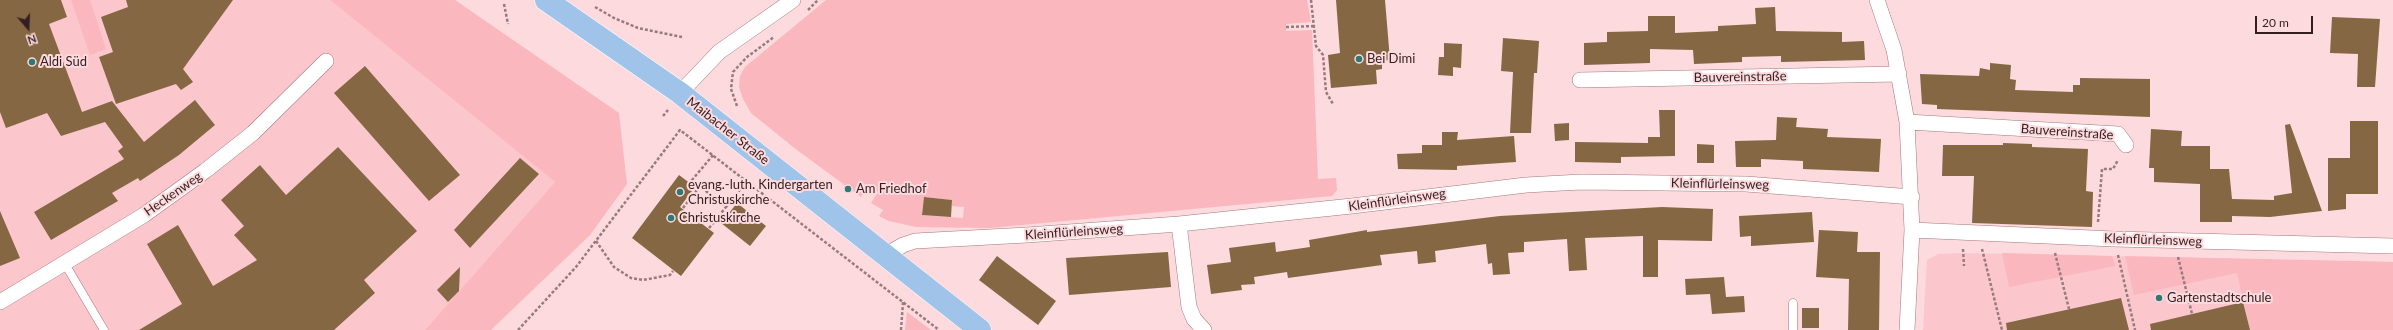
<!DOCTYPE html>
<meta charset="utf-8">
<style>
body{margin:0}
#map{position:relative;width:2393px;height:330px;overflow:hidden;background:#fcdadd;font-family:Lato,sans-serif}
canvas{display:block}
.north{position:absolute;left:8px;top:8px;width:40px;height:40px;-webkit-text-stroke:3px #fcdadd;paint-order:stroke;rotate:161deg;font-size:11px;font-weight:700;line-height:16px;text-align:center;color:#331e21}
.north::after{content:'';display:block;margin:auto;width:14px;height:18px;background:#331e21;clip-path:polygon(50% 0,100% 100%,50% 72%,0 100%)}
.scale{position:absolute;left:2255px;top:16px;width:58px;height:18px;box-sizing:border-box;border:2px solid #331e21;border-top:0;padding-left:5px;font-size:12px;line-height:14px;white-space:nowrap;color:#331e21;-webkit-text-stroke:3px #fcdadd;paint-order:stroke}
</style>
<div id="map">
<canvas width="2393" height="330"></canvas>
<div class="north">N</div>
<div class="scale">20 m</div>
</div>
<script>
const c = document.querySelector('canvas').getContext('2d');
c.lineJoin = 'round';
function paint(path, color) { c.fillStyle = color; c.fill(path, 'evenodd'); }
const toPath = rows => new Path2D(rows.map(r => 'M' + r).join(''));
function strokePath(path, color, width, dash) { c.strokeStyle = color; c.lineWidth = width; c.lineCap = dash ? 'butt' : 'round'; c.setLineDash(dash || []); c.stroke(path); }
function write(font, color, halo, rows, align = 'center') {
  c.font = font + ' Lato,sans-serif'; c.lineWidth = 4; c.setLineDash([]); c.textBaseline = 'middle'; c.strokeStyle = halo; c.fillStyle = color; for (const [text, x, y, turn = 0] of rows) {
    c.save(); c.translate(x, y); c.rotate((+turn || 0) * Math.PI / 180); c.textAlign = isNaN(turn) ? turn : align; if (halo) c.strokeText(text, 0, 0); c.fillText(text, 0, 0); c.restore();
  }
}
paint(toPath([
 [0,0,330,0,555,182,425,330,0,330],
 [1960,253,2393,262,2393,330,1923,330,1927,260,1938,254]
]), '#fbc7cc');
paint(toPath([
 [71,0,90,0,106,49,90,55],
 [330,0,455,0,619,113,627,184,590,235,491,330,425,330,555,182],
 [826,0,1307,0,1311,22,1286,24,1286,31,1312,30,1318,179,1336,178,1337,190,1332,196,990,228,916,227,889,221,879,216,883,210,871,203,878,192,868,185,861,197,797,150,751,113,743,99,739,87,740,76,745,67],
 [924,197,952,200,952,206,964,207,963,218,922,215],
 [2002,253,2112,256,2115,266,2009,287],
 [2125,256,2393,262,2393,330,2250,330,2237,273,2134,295],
 [907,312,931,330,905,330]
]), '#fab7be');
paint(toPath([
 [0,0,61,0,67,17,49,24,82,112,112,101,144,142,195,100,215,125,179,155,140,181,138,178,112,193,118,201,51,240,34,212,124,159,118,151,123,147,105,122,61,136,47,113,6,128,0,112],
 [126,0,233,0,183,69,193,82,181,90,176,84,116,104,99,57,113,52,101,17,128,7],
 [1336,0,1385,0,1390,60,1382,61,1382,69,1376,70,1377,84,1331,88,1328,55,1340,53],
 [1775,7,1776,31,1842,32,1842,42,1864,41,1865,60,1781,62,1781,56,1742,57,1742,62,1694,64,1693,50,1650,49,1650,63,1584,65,1584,43,1607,42,1607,32,1648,31,1648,16,1675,16,1675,33,1718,31,1718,26,1756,24,1755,8],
 [2332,17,2380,19,2375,87,2357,87,2358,54,2330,53],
 [1503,38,1539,41,1537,73,1534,73,1531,133,1510,133,1513,72,1501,71],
 [1444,43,1462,44,1461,68,1453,67,1453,76,1438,75,1439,57,1444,57],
 [1990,63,2011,65,2010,79,2016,80,2015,90,2073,92,2073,85,2080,85,2080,78,2150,79,2150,117,1937,109,1937,105,1922,104,1920,74,1979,76,1980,68,1990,70],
 [365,66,460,175,429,201,334,93],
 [1659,110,1675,110,1675,156,1621,157,1621,163,1575,162,1575,142,1648,143,1648,137,1660,137],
 [1777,117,1797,118,1796,127,1828,129,1827,137,1881,139,1879,172,1803,169,1803,161,1761,159,1761,167,1736,167,1735,141,1776,140],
 [2350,121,2378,121,2378,194,2346,194,2346,209,2328,211,2328,158,2350,158],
 [1569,123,1569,140,1555,141,1554,124],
 [2290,124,2322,211,2270,217,2232,216,2232,222,2200,222,2200,184,2154,182,2154,168,2149,168,2151,129,2182,131,2181,146,2210,146,2210,169,2229,169,2232,199,2274,200,2274,196,2292,193,2285,125],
 [1442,132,1458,132,1457,140,1514,136,1516,162,1457,166,1457,170,1398,169,1397,154,1422,153,1422,145,1442,145],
 [2003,143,2032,144,2032,147,2088,149,2086,191,2093,192,2092,227,1972,223,1974,176,1942,176,1943,145,2003,145],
 [1697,144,1714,145,1714,163,1697,163],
 [338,147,417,231,364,280,375,293,334,330,139,330,182,304,147,244,178,225,213,286,257,260,234,235,244,226,221,200,260,165,286,195],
 [520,158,539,174,470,248,454,230],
 [679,175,695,187,680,207,714,233,681,276,632,238],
 [924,197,952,200,951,217,922,215],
 [737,203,766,226,750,246,721,223],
 [1662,207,1713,209,1712,241,1658,240,1658,277,1643,277,1643,236,1585,238,1587,270,1569,271,1567,239,1524,242,1524,252,1508,253,1510,274,1493,275,1492,263,1488,264,1486,244,1435,251,1436,262,1418,264,1417,251,1380,255,1382,265,1288,278,1287,272,1254,277,1255,284,1241,285,1242,290,1211,294,1207,265,1231,262,1229,248,1275,242,1276,252,1310,247,1309,240,1367,230,1367,232,1500,216],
 [0,211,20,258,0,266],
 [1812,212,1814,242,1751,246,1751,236,1740,237,1739,216],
 [1819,230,1858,232,1857,252,1880,252,1879,330,1848,330,1849,279,1816,277],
 [1168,252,1171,287,1069,295,1066,258],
 [997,256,1056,301,1038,325,979,280],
 [460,267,459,291,448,302,437,290],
 [1724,277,1726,297,1744,296,1745,312,1712,314,1710,294,1686,295,1685,279],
 [2121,298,2129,330,2007,330,2006,323],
 [2243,302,2250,330,2151,330,2150,324],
 [1802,308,1819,308,1819,328,1802,328]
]), '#856843');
const lane = toPath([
 [65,264,104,330],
 [1793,303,1793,330]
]);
const street = toPath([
 [1877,0,1894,50,1907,122,1912,230,1907,330],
 [1580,80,1899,74],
 [680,93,719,52,793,0],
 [1907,122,2118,134,2126,145],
 [1179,224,1189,307,1194,319,1204,330],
 [1912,230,2114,239,2393,246],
 [886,255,903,245,915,241,1027,235,1179,224,1352,206,1526,185,1581,182,1746,184,1912,197],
 [0,302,144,215,205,171,253,133,326,61]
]);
const primary = toPath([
 [546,0,680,93,980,330]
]);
strokePath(lane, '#a9767b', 9);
strokePath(street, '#a9767b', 16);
strokePath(primary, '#fff', 23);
strokePath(toPath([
 [1311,0,1316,46,1323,55,1326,92,1333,104],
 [504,4,508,24],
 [595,7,614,18,638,28,682,37],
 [808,10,818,0],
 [1286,27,1315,26],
 [737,106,731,89,733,72,747,57,774,37],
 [663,116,668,110],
 [726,207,747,181],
 [683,208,700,186],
 [2098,222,2102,169,2113,169,2118,160],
 [709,228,726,207,692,180,714,154],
 [596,241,614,267,631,278,643,280,670,275,673,271],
 [1963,249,1964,266],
 [1982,249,2002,330],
 [2055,253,2069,309],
 [2118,255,2135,330],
 [2178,257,2192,314],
 [518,330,576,267,680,130,939,330],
 [901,330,903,302]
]), '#977b7e', 2.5, [3, 2]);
strokePath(lane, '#fff', 8);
strokePath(street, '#fff', 15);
strokePath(primary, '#a0c3ea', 22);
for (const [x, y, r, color] of [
 [1359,59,4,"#2e7875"],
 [32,62,4,"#2e7875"],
 [848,189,4,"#2e7875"],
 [680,192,4,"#2e7875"],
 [671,218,4,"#2e7875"],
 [2159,298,4,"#2e7875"]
]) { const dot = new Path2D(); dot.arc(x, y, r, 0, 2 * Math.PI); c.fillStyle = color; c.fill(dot); strokePath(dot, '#fcdadd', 1.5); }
write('13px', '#331e21', '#fcdadd', [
 ["Bei Dimi",1367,59],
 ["Aldi Süd",40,62],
 ["evang.-luth. Kindergarten",688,185],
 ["Christuskirche",688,200],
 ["Am Friedhof",856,189],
 ["Christuskirche",679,218],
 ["Gartenstadtschule",2167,298]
], 'left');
write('13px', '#331e21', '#fcdadd', [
 ["Bauvereinstraße",1740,77,-1],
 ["Maibacher Straße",728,131,38],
 ["Bauvereinstraße",2067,132,4],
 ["Kleinflürleinsweg",1720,184,1],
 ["Heckenweg",173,194,-35],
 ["Kleinflürleinsweg",1397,200,-8],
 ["Kleinflürleinsweg",1074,232,-4],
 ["Kleinflürleinsweg",2153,240,2]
]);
</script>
